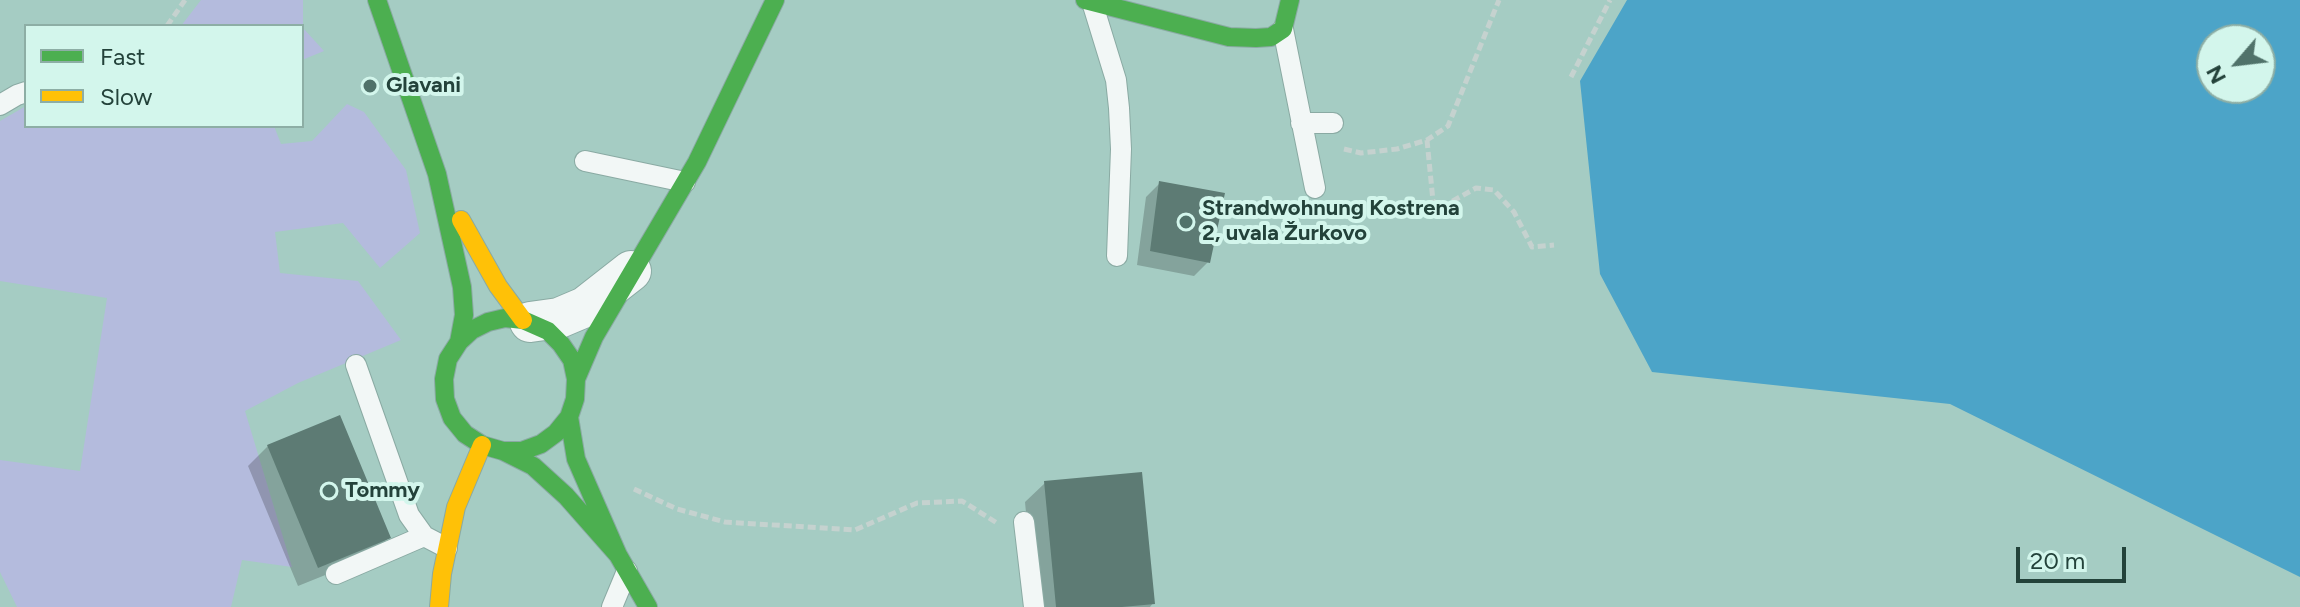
<!DOCTYPE html>
<meta charset="utf-8">
<style>
body{margin:0}
#map{position:relative;width:2300px;height:607px;overflow:hidden;background:#a5ccc3;font-family:Figtree,sans-serif}
canvas{display:block}
.legend{position:absolute;left:24px;top:24px;width:280px;height:104px;box-sizing:border-box;background:#d3f6ec;border:2px solid #8daea5;margin:0;padding:10px 14px;list-style:none;font-size:24px;color:#23423a}
.legend li{display:flex;align-items:center;gap:16px;height:40px}
.legend b{width:40px;border:2px solid #8daea5}
.north{position:absolute;left:2196px;top:24px;width:80px;height:80px;box-sizing:border-box;background:#d3f6ec;border:2px solid #8daea5;border-radius:50%;rotate:242deg;font-size:22px;font-weight:700;line-height:32px;text-align:center;color:#23423a}
.north::after{content:'';display:block;margin:auto;width:28px;height:36px;background:#50726a;clip-path:polygon(50% 0,100% 100%,50% 72%,0 100%)}
.scale{position:absolute;left:2016px;top:547px;width:110px;height:36px;box-sizing:border-box;border:4px solid #23423a;border-top:0;padding-left:10px;font-size:24px;line-height:28px;white-space:nowrap;color:#23423a;-webkit-text-stroke:6px #d3f6ec;paint-order:stroke}
</style>
<div id="map">
<canvas width="2300" height="607"></canvas>
<ul class="legend">
<li><b style="height:10px;background:#4caf50"></b>Fast</li>
<li><b style="height:10px;background:#ffc107"></b>Slow</li>
</ul>
<div class="north">N</div>
<div class="scale">20 m</div>
</div>
<script>
const c = document.querySelector('canvas').getContext('2d');
c.lineJoin = 'round';
function paint(path, color) { c.fillStyle = color; c.fill(path, 'evenodd'); }
const toPath = rows => new Path2D(rows.map(r => 'M' + r).join(''));
function strokePath(path, color, width, dash) { c.strokeStyle = color; c.lineWidth = width; c.lineCap = dash ? 'butt' : 'round'; c.setLineDash(dash || []); c.stroke(path); }
function write(font, color, halo, rows, align = 'center') {
  c.font = font + ' Figtree,sans-serif'; c.lineWidth = 8; c.setLineDash([]); c.textBaseline = 'middle'; c.strokeStyle = halo; c.fillStyle = color; for (const [text, x, y, turn = 0] of rows) {
    c.save(); c.translate(x, y); c.rotate((+turn || 0) * Math.PI / 180); c.textAlign = isNaN(turn) ? turn : align; if (halo) c.strokeText(text, 0, 0); c.fillText(text, 0, 0); c.restore();
  }
}
paint(toPath([
 [201,0,303,0,303,28,324,51,302,60,302,26,181,26],
 [347,104,364,112,406,170,420,233,380,268,343,223,275,232,280,273,358,281,401,340,298,383,245,411,292,567,242,560,231,607,17,607,0,572,0,460,80,471,107,298,0,281,0,121,26,106,26,126,274,126,281,144,312,141]
]), '#b4bbdd');
paint(toPath([
 [1627,0,2300,0,2300,577,1950,404,1652,372,1600,274,1580,81],
 [2212,40,2260,40,2260,88,2212,88]
]), '#4ca4c8');
paint(toPath([
 [1160,183,1208,262,1194,276,1137,265,1146,197],
 [268,446,389,537,370,557,298,586,248,466],
 [1045,483,1153,603,1150,607,1035,607,1025,502]
]), '#0003');
paint(toPath([
 [1159,181,1225,193,1210,263,1150,251],
 [340,415,391,538,318,568,267,445],
 [1142,472,1155,604,1122,607,1056,607,1044,481]
]), '#5d7b74');
const lane = toPath([
 [1092,2,1116,80,1119,108,1121,149,1117,256],
 [1283,29,1315,188],
 [0,105,17,95,26,92],
 [1301,123,1333,123],
 [585,161,685,182],
 [356,365,409,515,424,536,447,548],
 [1024,522,1034,607],
 [336,574,424,536],
 [612,607,627,571]
]);
const street = toPath([
 [530,322,559,318,585,307,631,271]
]);
const fast = toPath([
 [377,0,437,174,462,287,464,315,459,342],
 [1085,0,1229,37,1256,38,1271,37,1283,29,1290,0],
 [576,379,594,337,697,162,775,0],
 [569,417,576,459,618,555,648,607],
 [503,451,522,451,541,444,556,433,569,417,575,399,576,379,572,360,561,344,548,331,523,320,505,318,488,322,472,330,459,342,448,359,444,379,445,399,452,418,465,434,482,445,503,451,533,466,566,496,618,555]
]);
const slow = toPath([
 [461,220,498,286,523,320],
 [439,607,442,574,456,507,482,445]
]);
strokePath(lane, '#8aaaa3', 22);
strokePath(street, '#8aaaa3', 42);
strokePath(fast, '#8aaaa3', 20);
strokePath(slow, '#8aaaa3', 20);
strokePath(toPath([
 [167,26,185,0],
 [1571,77,1610,0],
 [1427,140,1433,201,1442,207,1476,188,1494,190,1514,212,1532,247,1554,245],
 [1344,149,1361,153,1397,149,1427,140,1448,126,1499,0],
 [634,489,677,509,725,522,855,530,917,503,962,501,997,523]
]), '#c5d2cf', 5, [8, 4]);
strokePath(lane, '#f2f7f6', 20);
strokePath(street, '#f2f7f6', 40);
strokePath(fast, '#4caf50', 18);
strokePath(slow, '#ffc107', 18);
for (const [x, y, r, color] of [
 [370,86,8,"#50726a"],
 [1186,222,8,"#50726a"],
 [329,491,8,"#50726a"]
]) { const dot = new Path2D(); dot.arc(x, y, r, 0, 2 * Math.PI); c.fillStyle = color; c.fill(dot); strokePath(dot, '#d3f6ec', 3); }
write('bold 22px', '#23423a', '#d3f6ec', [
 ["Glavani",386,86],
 ["Strandwohnung Kostrena",1202,209],
 ["2, uvala Žurkovo",1202,234],
 ["Tommy",345,491]
], 'left');
</script>
